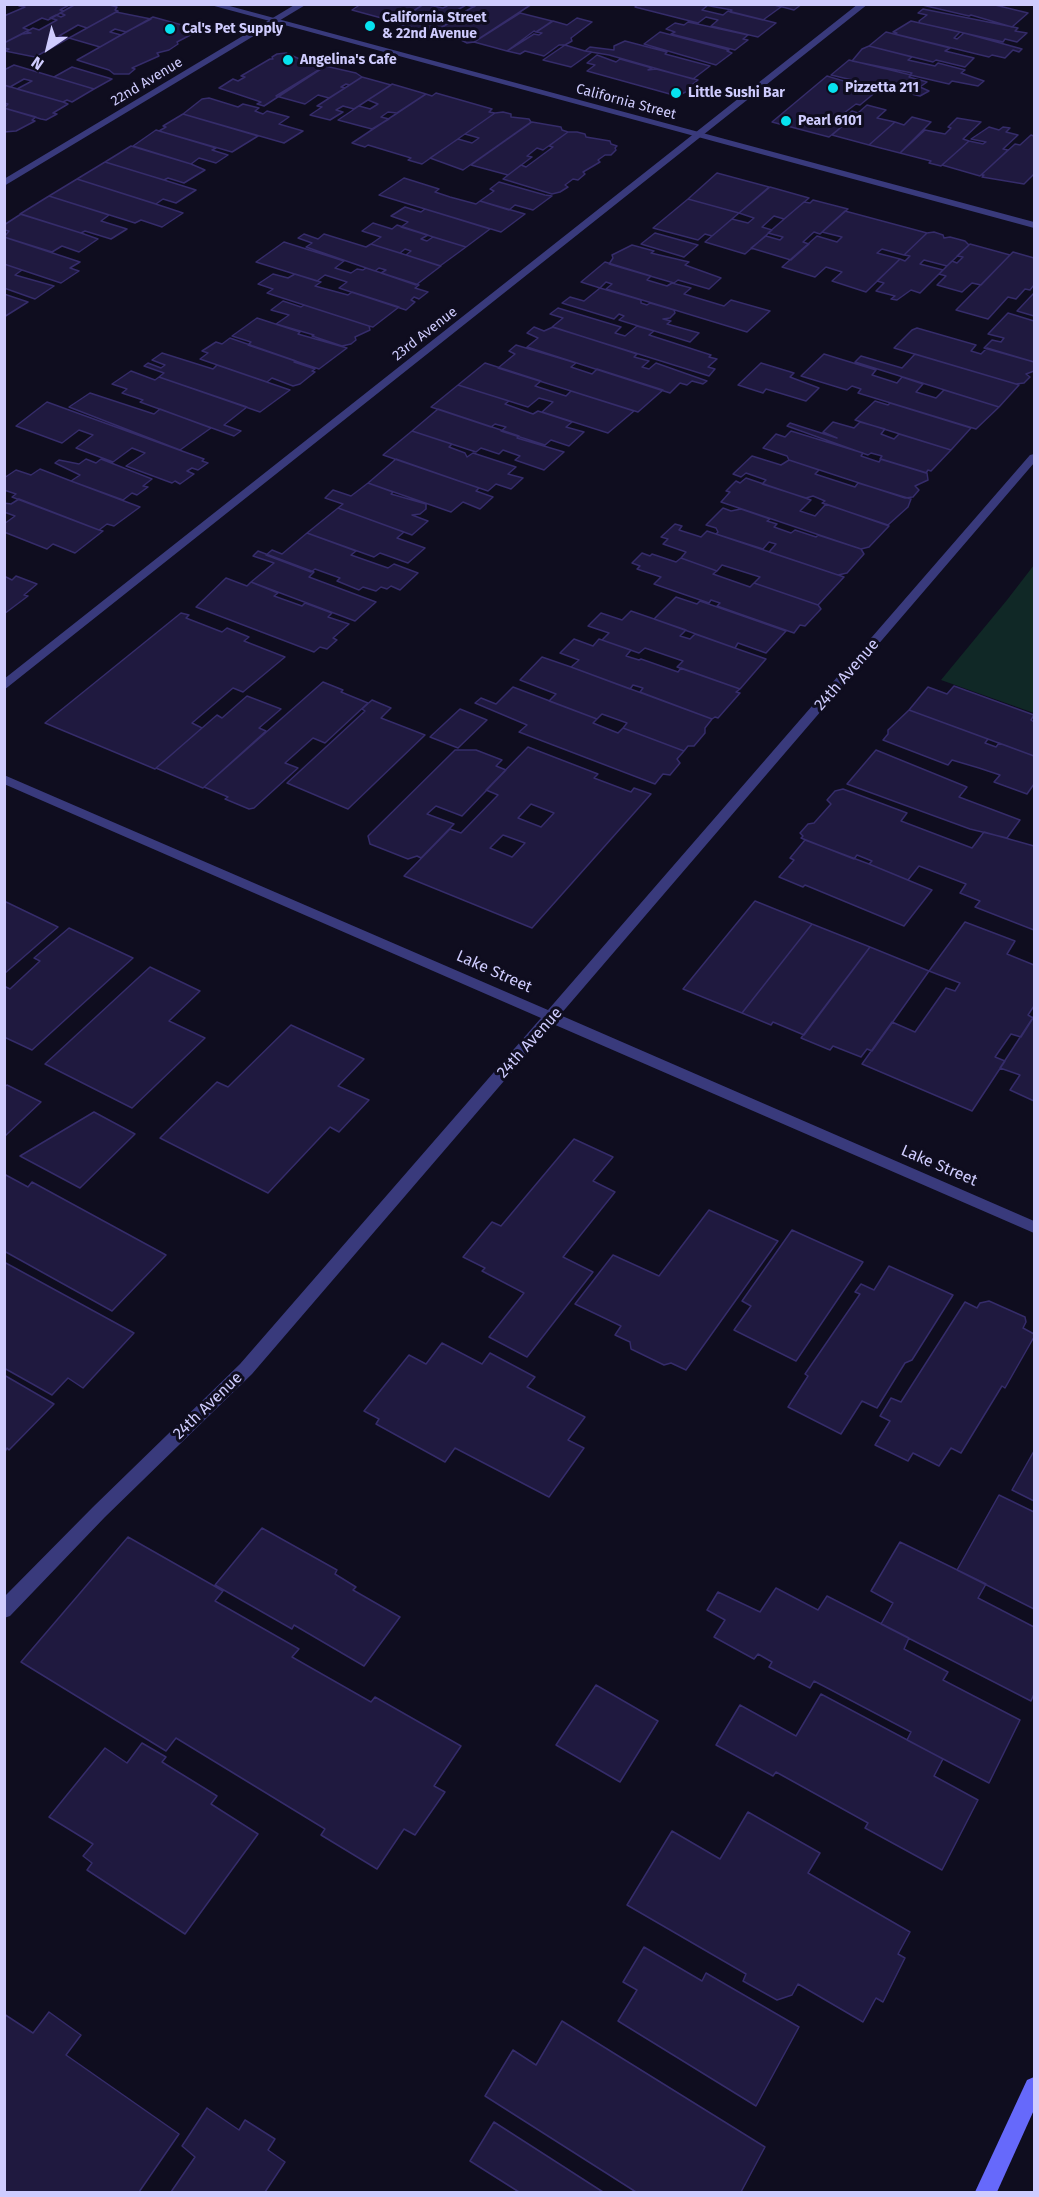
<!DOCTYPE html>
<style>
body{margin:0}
#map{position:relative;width:1039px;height:2197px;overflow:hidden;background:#0f0d1f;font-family:"Fira Sans",sans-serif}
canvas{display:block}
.frame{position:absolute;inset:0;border:6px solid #cfccfe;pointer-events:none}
.north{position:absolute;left:18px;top:18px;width:60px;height:60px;-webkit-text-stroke:4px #0f0d1f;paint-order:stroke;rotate:215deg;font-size:16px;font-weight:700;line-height:24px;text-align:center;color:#cfccfe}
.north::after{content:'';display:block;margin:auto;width:21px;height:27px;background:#cfccfe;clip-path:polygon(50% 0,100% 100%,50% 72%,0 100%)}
</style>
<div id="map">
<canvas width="1039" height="2197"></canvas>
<div class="frame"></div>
<div class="north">N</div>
</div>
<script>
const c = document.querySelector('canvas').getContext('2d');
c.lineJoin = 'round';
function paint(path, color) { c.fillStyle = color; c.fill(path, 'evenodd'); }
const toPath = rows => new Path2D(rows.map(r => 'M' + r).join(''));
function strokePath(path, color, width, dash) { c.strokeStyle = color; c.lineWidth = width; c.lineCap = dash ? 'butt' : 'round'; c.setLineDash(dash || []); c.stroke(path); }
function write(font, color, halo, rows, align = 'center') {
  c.font = font + ' "Fira Sans",sans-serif'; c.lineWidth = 6; c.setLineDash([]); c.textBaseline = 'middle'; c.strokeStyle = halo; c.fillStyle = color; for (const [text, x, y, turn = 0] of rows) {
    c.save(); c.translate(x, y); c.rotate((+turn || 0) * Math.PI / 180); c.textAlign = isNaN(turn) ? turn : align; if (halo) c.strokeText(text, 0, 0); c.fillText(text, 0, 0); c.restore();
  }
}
paint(toPath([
 [1034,565,1034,713,941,680,1007,600]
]), '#102826');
const building = toPath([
 [21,4,76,4,69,5,60,10,64,11,48,20,42,18,23,28,29,30,4,43,4,16,25,7,19,6,21,4],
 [76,4,109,5,117,7,115,10,118,11,87,28,78,25,59,36,69,38,35,57,5,51,9,49,4,48,4,43,22,34,31,33,26,32,33,28,39,30,57,20,50,18,56,15,61,17,65,15,60,13,76,4],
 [361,4,424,4,396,22,352,10,361,4],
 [424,4,443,8,447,6,443,4,478,4,474,7,466,5,449,15,457,18,432,33,395,23,424,4],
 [478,4,532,4,474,42,467,43,453,36,437,35,438,32,435,32,461,15,476,19,481,15,466,11,478,4],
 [638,4,699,4,707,6,702,10,723,15,728,11,776,23,758,37,711,26,718,20,706,17,698,23,635,7,638,4],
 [699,4,771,4,781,7,763,20,730,12,732,10,699,4],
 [771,4,802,4,794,10,771,4],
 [918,4,991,4,1028,13,1012,27,971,15,969,16,918,4],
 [923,9,1018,28,1015,31,1027,33,1017,42,1005,39,1003,42,999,41,920,23,919,21,927,15,918,13,923,9],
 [116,12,151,19,126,32,115,29,110,32,121,35,100,47,69,38,116,12],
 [520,13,552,21,536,32,534,31,507,51,474,42,520,13],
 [153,17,200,30,177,42,178,44,169,50,157,53,159,56,132,68,135,69,129,74,114,74,109,70,77,60,153,17],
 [577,18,592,22,571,38,572,41,565,45,559,45,544,56,525,51,520,54,507,51,534,34,539,35,542,33,536,32,553,21,567,25,577,18],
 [911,21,960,32,954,38,957,39,964,33,1022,49,1019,52,1013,50,1005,58,992,55,989,57,895,34,897,33,893,32,911,21],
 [688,22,748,35,743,39,748,40,735,50,671,34,675,32,666,29,675,23,684,25,688,22],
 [660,32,729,50,727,51,732,53,716,65,644,44,660,32],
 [886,32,950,48,945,51,974,58,965,67,936,60,933,62,869,46,886,32],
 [625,41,667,52,665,54,710,66,693,79,609,55,585,51,590,47,614,50,614,46,625,41],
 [565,45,585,51,592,52,571,67,543,60,565,45],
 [869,46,912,57,908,60,935,66,938,63,965,70,961,73,984,81,978,86,952,81,949,84,910,75,912,73,852,61,862,49,869,46],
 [286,53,304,61,307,59,323,63,320,65,324,67,264,106,257,104,261,102,219,88,233,79,238,81,245,77,241,76,270,59,273,59,272,57,277,54,286,53],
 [597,55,616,62,620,59,652,68,648,70,656,69,698,80,688,88,690,90,677,96,587,71,595,65,587,63,597,55],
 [849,60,911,75,909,77,927,82,920,87,929,91,920,96,831,75,849,60],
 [14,65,94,89,72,102,67,100,63,102,17,89,32,81,24,79,10,87,4,85,4,70,14,65],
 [325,66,356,73,362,77,350,85,346,84,341,87,345,88,329,98,318,95,305,104,276,96,325,66],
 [72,67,112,79,94,89,54,77,72,67],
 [827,76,877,91,860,105,856,104,840,116,851,119,829,137,772,122,827,76],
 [362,77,391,85,354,109,343,106,336,110,343,112,330,120,310,115,322,107,317,106,362,77],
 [392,84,426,94,397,113,388,112,381,117,389,119,372,129,338,120,359,106,370,109,378,104,368,100,392,84],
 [4,85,63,102,68,104,53,113,57,114,46,120,41,119,4,108,8,104,4,103,4,85],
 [436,93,492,109,489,112,495,113,422,164,408,160,411,158,368,145,365,147,352,143,426,94,432,96,436,93],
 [209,98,238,107,243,104,259,108,255,111,263,114,267,111,289,117,279,124,303,131,284,143,183,114,202,99,209,98],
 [867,105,886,110,877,118,895,122,869,145,832,135,851,119,845,117,852,111,858,113,867,105],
 [4,108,36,117,32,120,35,121,16,131,4,132,4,108],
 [503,112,511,114,511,117,529,119,531,122,463,170,430,158,458,139,472,143,479,138,465,134,495,113,503,112],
 [183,114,258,136,232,152,159,131,166,127,163,126,183,114],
 [912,117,931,122,900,153,869,145,895,122,904,125,912,117],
 [957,118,981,122,963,139,969,141,941,166,929,163,931,161,900,153,925,130,945,134,951,128,948,127,957,118],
 [532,122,561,127,562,130,568,132,543,150,537,148,527,156,532,157,508,175,471,165,532,122],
 [989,127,999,130,1003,127,1010,128,1006,132,1018,135,1003,149,1008,150,980,176,942,165,969,141,983,144,986,142,971,139,989,127],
 [156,130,216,148,212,150,228,155,216,163,199,158,191,164,133,146,156,130],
 [568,132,577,132,585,134,586,137,610,141,611,144,617,146,615,148,616,150,611,155,605,155,598,160,600,162,583,172,585,174,578,180,573,179,565,185,568,187,560,192,552,194,503,179,521,165,526,167,553,147,549,146,568,132],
 [1031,135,1034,136,1034,174,1024,184,982,177,984,175,981,175,1015,144,1020,145,1031,135],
 [131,146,191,164,205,170,184,183,168,178,164,180,105,162,131,146],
 [105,162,164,180,196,190,176,203,163,199,156,204,77,179,105,162],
 [717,173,769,187,739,213,688,199,717,173],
 [404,178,439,189,435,192,450,197,476,204,480,201,525,214,501,232,379,195,404,178],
 [77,179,165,207,183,213,162,227,141,220,135,223,49,196,77,179],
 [499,182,545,195,552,196,533,210,515,205,509,210,480,201,494,191,490,189,499,182],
 [770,187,809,198,784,219,774,216,762,227,772,230,745,254,705,242,732,219,748,223,754,218,739,213,770,187],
 [49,196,109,215,101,221,127,229,111,239,85,231,81,233,20,214,49,196],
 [688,199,739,213,712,236,705,234,698,240,653,228,688,199],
 [813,200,848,209,820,234,814,232,803,242,809,244,791,260,751,248,766,236,780,240,783,237,768,233,804,202,810,203,813,200],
 [405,207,421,212,425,209,490,229,466,247,401,227,408,222,391,216,405,207],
 [845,211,927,233,904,255,882,249,877,253,900,259,866,292,832,281,842,272,826,267,815,277,782,267,817,236,837,242,842,237,822,232,845,211],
 [21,214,81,233,98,239,79,252,62,246,52,252,4,237,9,231,4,230,4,225,21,214],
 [373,223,392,229,397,225,428,235,421,239,427,241,433,237,466,247,440,266,406,255,411,251,405,249,400,253,371,244,381,237,362,231,373,223],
 [934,232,943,235,944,238,950,237,965,241,969,245,947,266,924,260,920,264,943,270,920,293,911,290,897,300,891,299,895,296,876,291,884,283,877,281,900,259,905,261,910,256,904,255,927,233,934,232],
 [655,233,698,245,684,257,641,244,655,233],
 [304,234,318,239,324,234,366,247,371,244,441,266,416,285,381,273,386,270,379,268,375,271,306,247,312,243,298,238,304,234],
 [4,237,80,262,70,268,79,271,61,283,4,264,4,237],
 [284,242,344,261,335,268,351,273,357,269,363,270,366,268,419,285,415,288,428,292,419,299,414,297,411,300,415,302,406,310,339,288,347,282,325,275,317,281,256,262,284,242],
 [970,244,1010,255,981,285,972,283,962,292,937,285,946,276,939,274,952,261,957,263,963,257,957,256,970,244],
 [632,245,654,251,651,253,689,262,685,265,721,278,709,289,678,280,674,283,609,264,613,258,612,255,632,245],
 [1013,252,1034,258,1034,285,1030,290,1025,289,1016,299,1008,297,988,319,956,310,1013,252],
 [605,262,651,276,647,280,667,286,672,283,691,288,684,294,724,306,731,300,770,311,747,332,606,289,612,284,606,282,600,288,581,282,605,262],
 [4,264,22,270,15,275,54,286,35,299,4,288,4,264],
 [273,274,288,278,295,274,321,282,315,286,348,295,352,292,399,307,373,327,369,326,267,293,273,289,258,284,273,274],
 [600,288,641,300,641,303,647,305,650,303,674,310,675,313,670,318,663,319,671,321,667,324,699,333,690,342,619,320,624,316,619,314,614,319,562,303,570,297,584,301,600,288],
 [1034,293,1034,316,1017,311,1034,293],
 [4,294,28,302,4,317,4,294],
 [283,301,301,307,304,305,369,326,370,330,355,337,356,340,351,344,342,346,312,336,314,335,276,324,289,315,271,310,283,301],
 [558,308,621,327,615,333,625,336,637,326,654,331,649,335,711,355,709,357,717,359,708,367,715,369,709,376,552,327,563,318,550,314,558,308],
 [1008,313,1034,321,1034,362,984,348,992,340,1001,342,1004,338,988,334,1008,313],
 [257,318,300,332,298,334,347,348,319,369,248,345,251,342,232,336,257,318],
 [534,327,544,331,553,327,637,354,634,357,649,361,642,367,649,369,656,363,707,381,703,384,692,381,687,385,680,383,670,393,527,347,538,338,527,333,534,327],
 [917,328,976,345,971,351,981,354,987,348,1034,362,1034,371,1026,374,1030,377,1024,383,1016,384,894,348,912,330,917,328],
 [230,338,296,361,294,362,315,369,312,371,315,372,300,384,293,386,272,378,267,382,200,359,208,353,202,351,216,342,222,344,230,338],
 [516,345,576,363,571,367,592,374,597,369,663,390,638,412,498,368,515,354,509,351,516,345],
 [162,353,213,369,217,365,290,390,260,412,159,377,164,373,144,366,148,363,161,368,165,365,152,360,162,353],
 [824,354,876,370,872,375,897,383,902,377,923,384,916,392,936,398,944,390,999,407,976,429,858,393,861,389,852,386,847,390,801,376,824,354],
 [915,354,1016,384,1019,385,999,407,855,362,861,356,902,368,915,354],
 [485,363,541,381,535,386,566,396,571,391,634,411,608,433,542,412,553,402,539,398,528,407,458,385,485,363],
 [761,363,794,373,790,377,819,388,806,401,766,389,763,393,738,385,761,363],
 [131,371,155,380,159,377,247,407,224,425,241,431,234,436,140,402,143,400,122,393,127,389,112,384,131,371],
 [458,385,509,401,505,404,533,414,538,411,572,422,566,427,584,432,569,446,551,440,545,445,501,431,506,427,495,424,491,427,431,407,458,385],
 [90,393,154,414,160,409,211,428,180,450,69,407,90,393],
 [875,401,888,405,890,403,971,428,951,450,855,420,875,401],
 [47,402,204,459,202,461,208,463,198,470,192,468,187,471,194,474,180,484,175,481,172,483,126,466,145,453,132,448,113,462,76,448,93,435,79,430,62,443,16,426,47,402],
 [438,409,519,436,517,438,564,452,544,470,515,460,520,456,503,450,499,454,481,448,476,452,412,431,438,409],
 [833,422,854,428,860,422,885,429,881,434,894,439,899,434,951,450,931,471,928,470,926,473,880,459,882,456,871,453,868,455,787,426,790,423,837,438,823,432,833,422],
 [412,431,452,444,449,447,465,453,467,457,473,453,516,467,508,474,523,478,511,489,496,484,488,491,383,455,412,431],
 [791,431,863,453,861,456,879,462,881,459,927,473,928,480,915,486,919,490,913,497,905,498,789,460,787,456,763,448,776,434,785,437,791,431],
 [752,456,781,465,789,460,819,470,815,474,855,487,858,483,911,499,908,507,888,525,822,503,825,501,813,496,806,498,762,484,766,480,746,473,741,477,733,474,752,456],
 [86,459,96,463,101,459,152,479,143,486,148,487,137,495,132,493,123,500,71,481,80,475,55,463,59,460,79,464,86,459],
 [396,459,479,488,476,491,493,497,480,509,463,502,451,512,368,483,396,459],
 [40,469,71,481,140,507,114,526,107,524,99,530,12,497,16,494,4,490,4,478,16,470,31,475,40,469],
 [746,478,811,500,800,511,815,516,826,504,889,526,869,547,861,549,721,502,730,492,726,491,736,481,740,483,746,478],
 [368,483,393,492,391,494,426,504,426,509,420,514,412,515,428,521,412,535,338,508,343,504,325,498,333,490,351,496,368,483],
 [19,499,99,530,103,531,75,553,53,544,47,549,4,532,4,524,15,516,4,512,4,503,11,504,19,499],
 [338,508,404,532,397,538,425,548,408,563,380,553,374,557,307,533,338,508],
 [723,508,731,511,741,509,770,519,767,521,777,524,774,527,791,533,795,530,816,537,818,535,861,549,864,554,847,573,838,575,769,552,776,544,769,542,763,549,716,534,718,532,716,528,706,525,723,508],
 [675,524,682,526,679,530,701,537,707,531,844,577,818,605,754,583,760,577,722,565,717,571,681,558,686,552,663,544,668,539,661,537,675,524],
 [307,533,356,551,351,555,388,568,394,564,418,573,400,590,391,586,387,589,381,587,376,591,363,587,359,590,337,581,340,578,315,569,311,572,266,555,272,550,282,554,307,533],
 [258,551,314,572,309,577,376,602,355,621,251,582,274,563,253,556,258,551],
 [642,553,650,556,652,554,676,562,681,558,717,571,713,574,750,587,754,583,818,605,821,609,805,626,800,625,794,633,717,606,720,603,711,600,709,603,654,584,661,577,637,569,640,566,632,563,642,553],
 [4,576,12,580,16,576,37,584,24,595,28,596,4,614,4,576],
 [226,578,247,586,251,582,278,593,274,596,302,606,305,603,332,613,328,617,349,624,333,638,337,640,327,649,320,647,314,652,196,607,226,578],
 [676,597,697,604,700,601,786,631,766,653,738,643,735,648,654,619,676,597],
 [631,611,686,630,680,636,690,639,695,634,766,659,740,689,677,667,683,661,645,648,639,653,602,640,609,633,588,626,601,613,622,620,631,611],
 [181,613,189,615,186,618,222,632,227,628,249,637,244,641,285,657,243,692,233,688,192,723,202,728,155,769,45,723,181,613],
 [574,639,593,646,599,639,602,640,631,650,626,656,639,660,641,659,678,672,681,668,740,689,736,692,740,693,718,718,715,717,712,719,640,692,643,688,633,685,630,689,571,667,579,660,560,653,574,639],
 [542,657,571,667,712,719,705,728,705,733,694,746,688,746,684,751,623,728,627,723,602,714,597,719,549,701,556,694,520,680,542,657],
 [323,682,343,690,341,692,368,703,325,743,313,738,285,763,298,768,254,808,249,809,225,799,228,797,204,787,323,682],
 [954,686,1034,715,1031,720,1034,722,1034,756,909,710,928,687,947,694,954,686],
 [513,687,597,719,593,723,618,733,623,728,684,751,677,759,680,763,670,775,663,774,655,784,519,732,527,725,475,703,481,698,496,704,513,687],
 [247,696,281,709,259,728,266,731,203,788,156,768,217,715,222,718,247,696],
 [372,700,391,708,381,718,425,735,348,809,287,783,365,711,362,709,372,700],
 [460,709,487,720,458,748,430,737,460,709],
 [909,710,988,739,985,743,996,747,999,743,1034,756,1034,784,1027,794,994,782,1000,775,979,768,952,760,948,765,883,740,888,734,888,730,909,710],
 [528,747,598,774,594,778,631,792,634,788,651,794,532,928,404,876,450,829,461,833,498,795,486,790,528,747],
 [531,804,554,813,541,827,518,818,531,804],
 [503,835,525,843,512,857,490,848,503,835],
 [455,750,476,750,502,760,496,766,506,770,462,816,436,806,427,814,454,824,421,858,417,856,408,859,370,844,368,836,455,750],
 [876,750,967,787,959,797,1020,820,1007,838,970,829,847,784,876,750],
 [843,789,907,813,901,821,972,848,984,832,1034,846,1034,930,975,907,980,901,960,893,966,884,919,866,908,880,869,864,872,861,857,855,854,859,801,838,803,836,800,833,808,824,814,823,831,804,827,800,835,791,843,789],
 [805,840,869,864,932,890,904,926,805,885,803,887,779,877,794,860,790,858,805,840],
 [4,901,58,927,4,974,4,901],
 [755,901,812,924,742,1013,683,989,755,901],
 [965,922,1015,941,1007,954,1034,965,1034,1006,1028,1015,1033,1018,1021,1037,1011,1034,995,1057,1005,1061,972,1111,862,1064,892,1022,915,1032,946,988,955,991,960,983,929,971,965,922],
 [812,924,870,947,804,1035,773,1022,771,1025,742,1013,812,924],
 [69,928,133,958,32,1050,4,1037,4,986,10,989,40,961,34,958,69,928],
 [870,947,929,971,872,1051,867,1049,861,1057,833,1046,830,1050,801,1038,870,947],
 [150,967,200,991,169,1021,205,1038,132,1108,45,1064,150,967],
 [1034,1016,1034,1101,1010,1090,1020,1075,1000,1068,1034,1016],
 [291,1025,364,1059,338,1086,369,1100,339,1132,330,1127,268,1193,160,1138,217,1082,228,1087,291,1025],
 [7,1085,41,1102,4,1137,4,1087,7,1085],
 [94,1112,135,1134,80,1188,20,1156,94,1112],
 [574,1139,613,1157,593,1181,615,1192,563,1257,593,1272,527,1357,489,1337,524,1293,482,1271,485,1268,463,1257,492,1222,501,1226,574,1139],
 [4,1174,28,1187,32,1182,166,1255,112,1311,4,1251,4,1174],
 [709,1210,778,1241,686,1370,671,1363,664,1365,631,1349,630,1342,615,1335,621,1326,575,1304,613,1255,659,1276,709,1210],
 [792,1230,863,1262,796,1361,734,1330,751,1306,742,1301,792,1230],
 [4,1262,134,1333,83,1388,68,1378,52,1395,4,1368,4,1262],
 [889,1266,953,1295,912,1360,905,1363,877,1408,862,1401,841,1434,788,1407,808,1376,805,1374,860,1294,855,1292,861,1284,874,1290,889,1266],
 [989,1301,1025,1317,1026,1322,1023,1328,1034,1334,1034,1337,1005,1388,1002,1386,961,1453,951,1448,939,1466,913,1453,908,1461,875,1445,890,1421,880,1416,891,1398,901,1402,965,1302,977,1308,980,1303,989,1301],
 [442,1343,482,1364,490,1353,535,1377,527,1387,585,1417,568,1440,584,1448,549,1497,455,1448,445,1462,376,1424,379,1419,364,1411,409,1355,426,1364,442,1343],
 [4,1375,54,1404,9,1450,7,1448,4,1454,4,1375],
 [1034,1451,1034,1501,1012,1490,1034,1451],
 [999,1495,1034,1512,1034,1609,957,1570,999,1495],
 [262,1528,337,1570,335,1574,356,1587,353,1590,400,1617,364,1666,294,1625,292,1629,215,1585,262,1528],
 [128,1537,223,1591,215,1601,299,1649,292,1657,371,1702,375,1697,461,1746,434,1786,445,1792,415,1835,404,1829,377,1869,321,1835,325,1829,176,1738,166,1751,21,1662,128,1537],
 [900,1542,986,1584,978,1598,1034,1627,1034,1694,1031,1701,881,1624,893,1603,871,1591,900,1542],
 [776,1588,818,1610,827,1596,909,1638,904,1649,948,1672,943,1680,1020,1720,989,1783,907,1740,911,1732,814,1681,810,1688,769,1667,772,1662,758,1654,754,1659,714,1637,725,1620,707,1610,718,1592,760,1612,776,1588],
 [596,1685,658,1721,620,1782,556,1745,596,1685],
 [821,1694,943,1759,934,1776,978,1800,942,1870,865,1828,868,1823,776,1772,773,1776,716,1745,740,1705,796,1736,821,1694],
 [142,1743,166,1757,162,1762,217,1796,211,1804,258,1834,185,1934,87,1870,92,1863,83,1856,93,1844,49,1817,105,1748,127,1763,142,1743],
 [748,1812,820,1853,808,1873,910,1932,898,1954,905,1958,883,2002,876,1998,863,2022,798,1984,792,1995,777,2000,743,1981,746,1974,627,1905,672,1831,720,1859,748,1812],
 [644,1947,702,1981,706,1973,799,2027,756,2106,618,2021,637,1990,623,1982,644,1947],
 [49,2012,81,2035,66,2055,179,2134,139,2192,4,2192,4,2014,33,2033,49,2012],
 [562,2021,765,2147,741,2192,636,2192,485,2096,513,2050,536,2065,562,2021],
 [207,2108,239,2130,245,2120,275,2139,268,2150,285,2162,265,2192,171,2192,195,2157,182,2146,207,2108],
 [494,2122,603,2192,519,2192,470,2161,494,2122]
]);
paint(building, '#1f193f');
strokePath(building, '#352c6a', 1.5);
paint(toPath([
 [296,4,307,4,4,186,4,179,296,4],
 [858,4,868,4,4,690,4,679,858,4],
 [1034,454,1034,463,560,1015,1034,1221,1034,1233,553,1024,252,1374,105,1517,10,1616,4,1618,4,1597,93,1507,240,1364,541,1018,4,784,4,775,548,1010,1030,455,1034,454]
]), '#393a7c');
paint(toPath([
 [207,4,222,4,1034,222,1034,228,207,4]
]), '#393a7c');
paint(toPath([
 [1034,2077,1034,2110,997,2192,975,2192,1027,2080,1034,2077]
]), '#6669fb');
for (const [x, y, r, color] of [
 [370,26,6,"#07e2ef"],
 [170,29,6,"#07e2ef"],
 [288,60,6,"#07e2ef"],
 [833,88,6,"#07e2ef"],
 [676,93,6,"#07e2ef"],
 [786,121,6,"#07e2ef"]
]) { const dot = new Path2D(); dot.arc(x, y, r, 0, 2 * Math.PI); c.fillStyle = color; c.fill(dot); strokePath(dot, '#0f0d1f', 2); }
write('bold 14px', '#cfccfe', '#0f0d1f', [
 ["California Street",382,18],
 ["& 22nd Avenue",382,34],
 ["Cal's Pet Supply",182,29],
 ["Angelina's Cafe",300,60],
 ["Pizzetta 211",845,88],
 ["Little Sushi Bar",688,93],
 ["Pearl 6101",798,121]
], 'left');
write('14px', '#cfccfe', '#0f0d1f', [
 ["22nd Avenue",147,82,-31],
 ["California Street",626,102,15],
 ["23rd Avenue",425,334,-38]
]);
write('16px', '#cfccfe', '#0f0d1f', [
 ["24th Avenue",847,675,-49],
 ["Lake Street",494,972,24],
 ["24th Avenue",530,1043,-48],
 ["Lake Street",939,1166,23],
 ["24th Avenue",208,1406,-44]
]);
</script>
